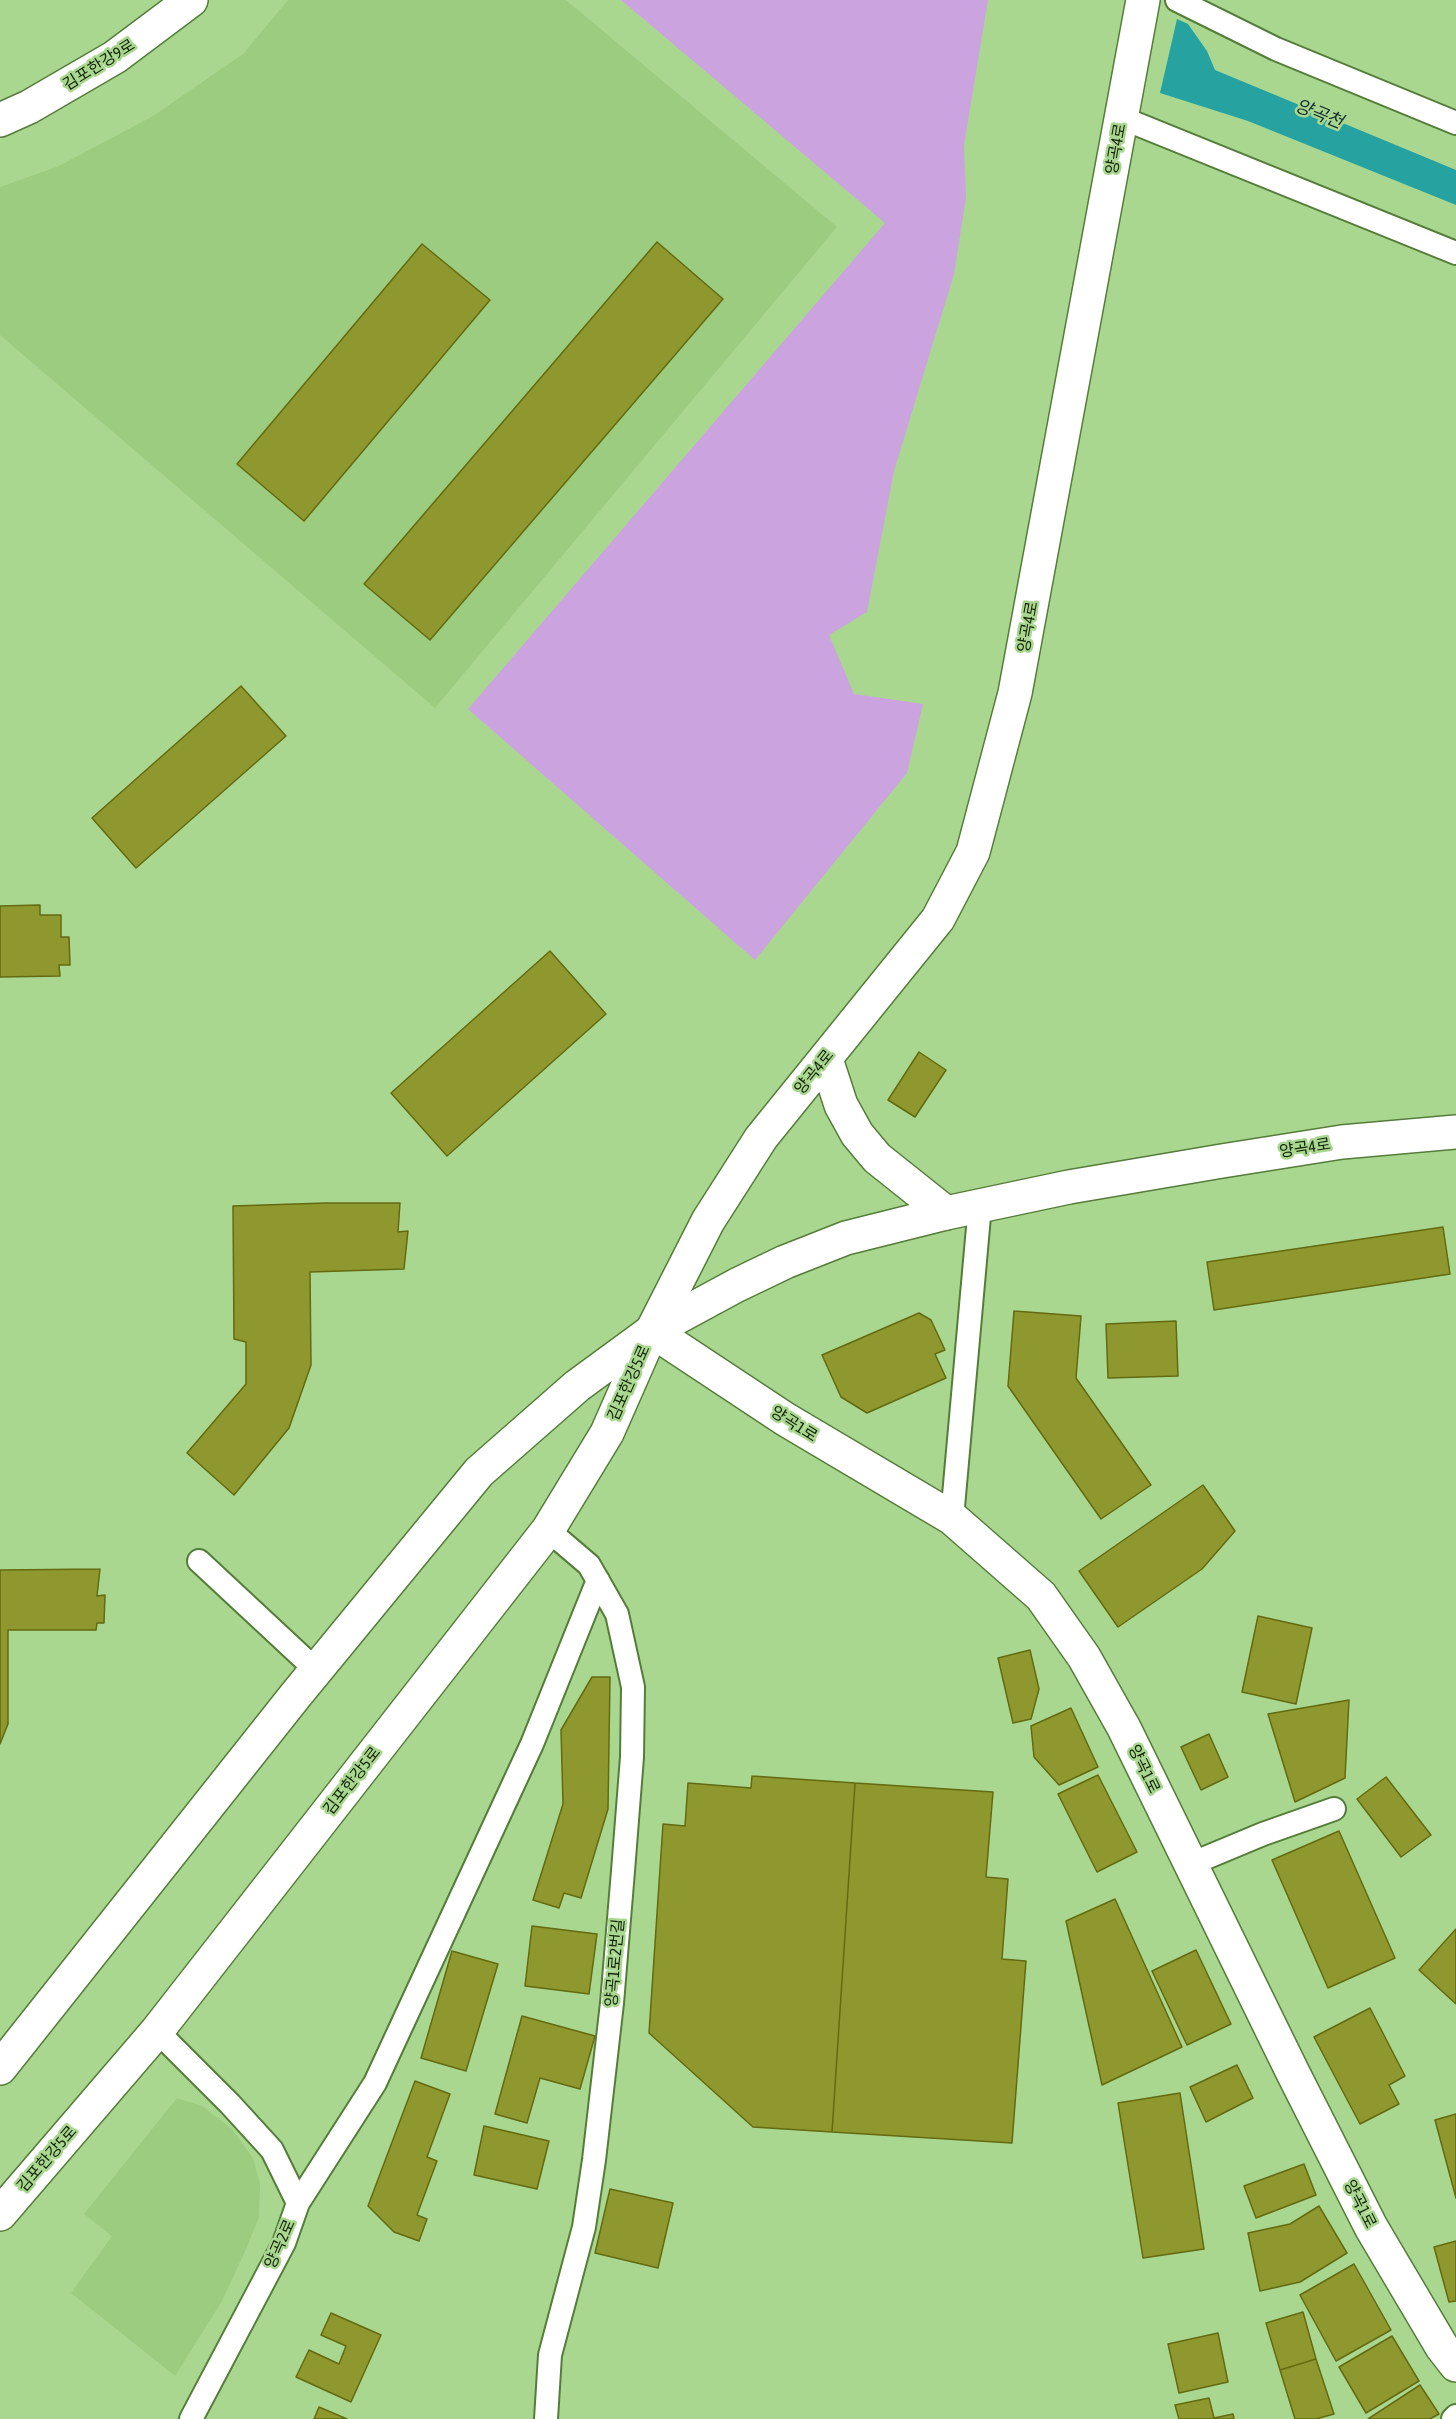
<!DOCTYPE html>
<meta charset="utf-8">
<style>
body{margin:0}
canvas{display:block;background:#aad790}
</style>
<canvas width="1456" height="2419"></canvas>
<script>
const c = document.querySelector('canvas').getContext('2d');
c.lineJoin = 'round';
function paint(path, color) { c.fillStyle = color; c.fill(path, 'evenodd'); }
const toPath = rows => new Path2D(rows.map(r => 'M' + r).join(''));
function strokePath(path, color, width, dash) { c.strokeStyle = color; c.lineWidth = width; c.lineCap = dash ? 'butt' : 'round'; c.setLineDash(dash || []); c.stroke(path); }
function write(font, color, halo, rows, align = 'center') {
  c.font = font + ' "Asap Condensed","Noto Sans KR",sans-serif'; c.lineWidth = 5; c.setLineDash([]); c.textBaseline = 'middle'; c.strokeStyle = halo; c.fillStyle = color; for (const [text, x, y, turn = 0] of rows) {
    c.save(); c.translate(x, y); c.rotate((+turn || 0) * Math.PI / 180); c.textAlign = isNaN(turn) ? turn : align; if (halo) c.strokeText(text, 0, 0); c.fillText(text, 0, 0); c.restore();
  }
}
paint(toPath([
 [288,0,566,0,837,227,435,708,0,335,0,187,59,166,153,116,243,54],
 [177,2098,202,2106,232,2129,253,2158,260,2184,259,2217,247,2247,222,2301,175,2376,71,2293,112,2236,84,2214]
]), '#9ccc7f');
paint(toPath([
 [621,0,988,0,964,145,966,198,954,274,894,471,867,612,829,635,854,694,923,704,907,773,755,960,468,709,885,223]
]), '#cba3de');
paint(toPath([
 [1177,19,1188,24,1207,51,1215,70,1456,170,1456,205,1248,121,1160,93]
]), '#26a2a1');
const building = toPath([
 [657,242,723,299,430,640,364,584,657,242],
 [422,244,490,300,304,521,237,464,422,244],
 [241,686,286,736,136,868,92,818,241,686],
 [40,905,40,915,61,915,61,937,69,937,70,965,59,965,60,976,0,977,0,906,40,905],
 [550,951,606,1014,447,1156,391,1093,550,951],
 [919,1052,946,1070,915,1117,888,1100,919,1052],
 [326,1203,400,1203,398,1232,408,1231,404,1269,310,1272,311,1365,289,1428,234,1495,187,1453,246,1384,246,1342,234,1339,233,1206,326,1203],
 [1443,1227,1450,1274,1214,1310,1207,1262,1443,1227],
 [1014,1311,1081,1316,1076,1378,1151,1485,1101,1519,1008,1386,1014,1311],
 [919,1313,931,1320,945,1350,935,1354,946,1378,867,1413,841,1397,822,1355,919,1313],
 [1176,1321,1178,1376,1108,1378,1106,1324,1176,1321],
 [1203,1485,1235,1531,1202,1569,1118,1627,1079,1571,1203,1485],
 [100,1569,97,1596,105,1595,104,1623,97,1623,96,1630,8,1630,8,1724,0,1744,0,1570,100,1569],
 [1258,1616,1312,1628,1296,1704,1242,1692,1258,1616],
 [1030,1650,1039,1689,1031,1719,1013,1723,998,1658,1030,1650],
 [592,1677,610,1677,608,1809,581,1898,564,1893,559,1908,533,1900,563,1804,561,1730,592,1677],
 [1349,1700,1345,1778,1295,1802,1268,1714,1349,1700],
 [1071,1708,1098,1767,1059,1785,1034,1757,1031,1726,1071,1708],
 [1209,1734,1228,1777,1201,1790,1181,1747,1209,1734],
 [1098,1775,1137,1852,1097,1872,1058,1794,1098,1775],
 [752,1776,855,1783,832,2132,753,2127,649,2033,663,1824,685,1826,688,1783,751,1788,752,1776],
 [1386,1777,1431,1835,1401,1857,1357,1799,1386,1777],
 [855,1783,993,1792,986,1877,1008,1879,1002,1959,1026,1961,1012,2143,832,2132,855,1783],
 [1339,1831,1395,1958,1328,1988,1272,1860,1339,1831],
 [1115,1899,1182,2047,1102,2085,1066,1921,1115,1899],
 [532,1926,597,1934,589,1994,525,1986,532,1926],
 [1456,1929,1456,2004,1419,1970,1456,1929],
 [1196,1950,1231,2024,1187,2045,1152,1971,1196,1950],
 [452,1951,498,1964,466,2071,421,2058,452,1951],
 [1370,2008,1405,2076,1389,2085,1399,2104,1360,2124,1314,2037,1370,2008],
 [522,2016,595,2036,580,2089,540,2078,527,2123,495,2114,522,2016],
 [1237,2065,1253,2098,1206,2122,1190,2087,1237,2065],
 [415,2081,450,2094,427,2157,437,2161,417,2215,427,2219,419,2241,394,2232,368,2206,415,2081],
 [1180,2093,1204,2249,1143,2258,1118,2103,1180,2093],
 [1456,2114,1456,2198,1435,2120,1456,2114],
 [484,2126,549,2141,537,2189,474,2175,484,2126],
 [1304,2164,1316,2195,1256,2218,1244,2186,1304,2164],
 [610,2189,673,2203,658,2268,595,2253,610,2189],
 [1319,2206,1347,2253,1300,2282,1260,2291,1248,2233,1290,2224,1319,2206],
 [1456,2241,1456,2301,1449,2302,1434,2247,1456,2241],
 [1354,2264,1391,2330,1336,2361,1300,2295,1354,2264],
 [1303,2312,1316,2359,1280,2370,1266,2323,1303,2312],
 [331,2313,381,2335,351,2402,296,2377,309,2350,339,2364,346,2346,321,2335,331,2313],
 [1218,2333,1228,2382,1179,2393,1168,2344,1218,2333],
 [1392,2336,1419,2381,1366,2413,1339,2367,1392,2336],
 [1316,2359,1334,2414,1316,2419,1295,2419,1280,2370,1316,2359],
 [1420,2385,1439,2414,1430,2419,1368,2419,1420,2385],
 [1209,2398,1214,2418,1233,2414,1234,2419,1179,2419,1175,2405,1209,2398],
 [319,2407,347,2419,314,2419,319,2407]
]);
paint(building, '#8f982e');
strokePath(building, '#636a10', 1.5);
const service = toPath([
 [1177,0,1276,49,1456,123],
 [1122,118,1456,253],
 [952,1518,980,1205],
 [199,1561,316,1670],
 [1191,1864,1263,1834,1334,1809],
 [157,2031,230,2104,272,2150,298,2203,284,2243,191,2419],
 [298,2203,375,2083,532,1744,598,1580],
 [546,2419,550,2355,584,2227,594,2160,612,2003,623,1871,632,1757,633,1687,617,1614,589,1565,548,1530],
 [1453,2419,1456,2416]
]);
const tertiary = toPath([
 [1143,0,1015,693,973,852,938,919,761,1138,708,1221,652,1331,785,1419,952,1518,1041,1596,1084,1657,1124,1728,1293,2073,1371,2227,1442,2347,1456,2365],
 [0,120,29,107,115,57,191,0],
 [826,1059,841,1105,857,1134,877,1158,946,1213]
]);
const secondary = toPath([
 [0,2068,295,1696,479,1472,577,1386,652,1331,737,1285,785,1262,846,1238,946,1213,1069,1187,1222,1161,1342,1142,1456,1132],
 [0,2214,157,2031,548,1530,607,1433,651,1333]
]);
strokePath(service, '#557d3a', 26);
strokePath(tertiary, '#557d3a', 36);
strokePath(secondary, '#557d3a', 36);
strokePath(service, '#fff', 22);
strokePath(tertiary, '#fff', 33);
strokePath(secondary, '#fff', 33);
write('16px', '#122307', '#aad790', [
 ["김포한강9로",99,65,-32],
 ["양곡4로",1116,149,-80],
 ["양곡4로",1028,627,-80],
 ["양곡4로",814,1072,-51],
 ["양곡4로",1305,1148,-9],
 ["김포한강5로",629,1383,-66],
 ["양곡1로",794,1424,32],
 ["양곡1로",1144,1769,64],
 ["김포한강5로",352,1781,-52],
 ["양곡1로2번길",615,1963,-85],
 ["김포한강5로",47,2159,-49],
 ["양곡1로",1360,2204,63],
 ["양곡2로",280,2244,-66]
]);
write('italic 18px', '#152f2f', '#aad790', [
 ["양곡천",1319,114,22]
]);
</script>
